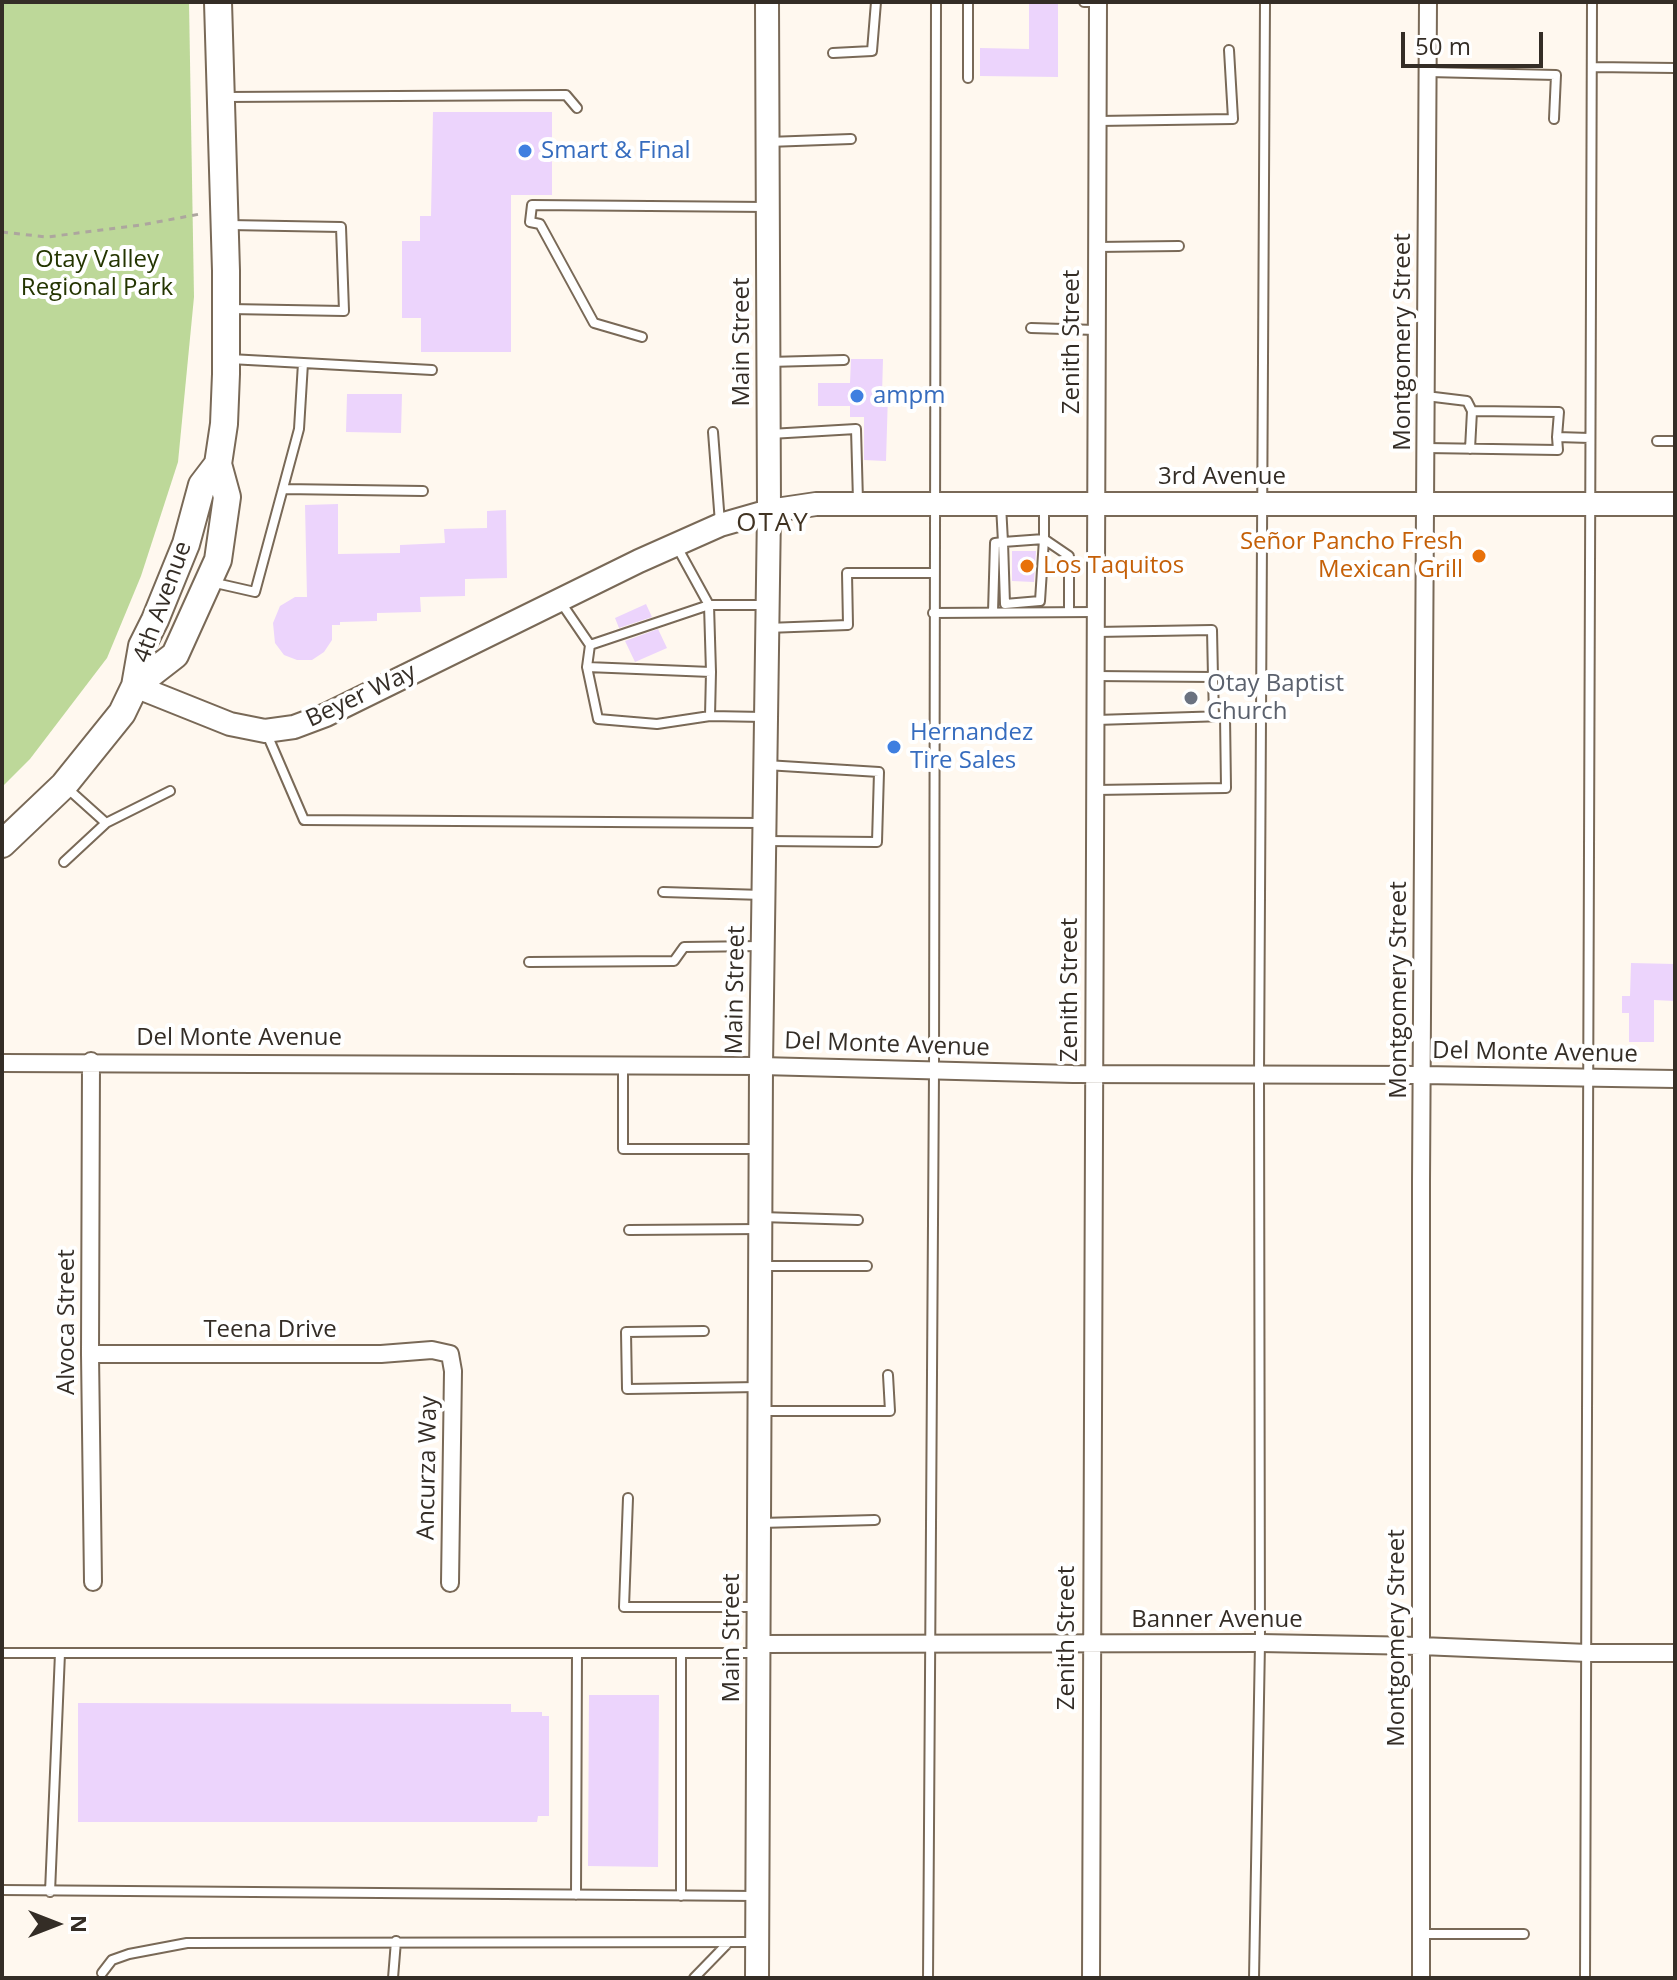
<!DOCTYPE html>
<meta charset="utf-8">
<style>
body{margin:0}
#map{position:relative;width:1677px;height:1980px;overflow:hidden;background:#fff8ef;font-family:"Open Sans",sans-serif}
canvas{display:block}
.frame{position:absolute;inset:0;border:4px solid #342d26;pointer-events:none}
.north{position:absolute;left:16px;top:1884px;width:80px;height:80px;-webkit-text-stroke:6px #fff;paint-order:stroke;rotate:90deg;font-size:22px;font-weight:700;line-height:32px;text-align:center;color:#342d26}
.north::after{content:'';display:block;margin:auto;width:28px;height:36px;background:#342d26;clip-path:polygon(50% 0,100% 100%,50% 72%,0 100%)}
.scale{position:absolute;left:1401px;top:32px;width:142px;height:36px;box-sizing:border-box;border:4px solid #342d26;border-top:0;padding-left:10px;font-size:24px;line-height:28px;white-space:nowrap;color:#342d26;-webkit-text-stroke:6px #fff;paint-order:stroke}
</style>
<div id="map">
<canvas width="1677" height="1980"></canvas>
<div class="frame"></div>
<div class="north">N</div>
<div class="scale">50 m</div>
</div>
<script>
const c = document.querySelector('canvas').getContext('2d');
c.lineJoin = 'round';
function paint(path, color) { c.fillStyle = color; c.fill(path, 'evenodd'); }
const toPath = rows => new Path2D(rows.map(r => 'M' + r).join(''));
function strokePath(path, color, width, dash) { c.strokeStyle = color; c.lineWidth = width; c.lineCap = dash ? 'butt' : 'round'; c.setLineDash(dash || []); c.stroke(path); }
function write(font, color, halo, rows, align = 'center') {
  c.font = font + ' "Open Sans",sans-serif'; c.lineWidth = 8; c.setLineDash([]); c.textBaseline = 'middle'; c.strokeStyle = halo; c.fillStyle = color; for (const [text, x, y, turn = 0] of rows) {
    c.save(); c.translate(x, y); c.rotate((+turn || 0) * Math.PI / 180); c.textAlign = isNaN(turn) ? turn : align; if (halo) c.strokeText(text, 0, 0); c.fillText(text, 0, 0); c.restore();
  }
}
paint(toPath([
 [2,2,189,2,194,297,178,462,141,576,107,658,30,759,2,787]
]), '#bdd899');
paint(toPath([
 [1029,4,1058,4,1058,77,980,76,980,48,1029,49],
 [433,112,552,112,552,195,511,195,511,352,421,352,421,318,402,318,402,241,420,241,420,216,431,216],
 [851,359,883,359,882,394,888,394,886,461,864,460,864,417,850,417,850,406,818,406,818,383,850,383],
 [347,394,402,394,401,433,346,432],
 [338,504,338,554,400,553,400,545,445,543,444,529,487,528,487,511,506,510,507,578,465,579,465,596,420,597,421,612,377,613,377,621,340,622,340,625,332,625,332,640,324,652,312,660,297,660,284,655,275,643,273,623,280,606,295,597,307,597,305,505],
 [1012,551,1036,551,1034,582,1012,581],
 [646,604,652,617,619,628,615,618],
 [658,629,667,648,635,662,625,641],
 [1631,963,1675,964,1675,1001,1654,1000,1654,1042,1629,1042,1629,1013,1622,1013,1622,996,1630,996],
 [589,1695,659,1695,658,1867,588,1866],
 [78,1703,511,1704,511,1712,542,1712,542,1716,549,1716,549,1816,538,1816,537,1822,78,1822]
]), '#ecd4fc');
const service = toPath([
 [968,2,968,78],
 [1084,2,1098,2],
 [833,53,872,51,876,2],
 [1592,67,1675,68],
 [1428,72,1556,75,1554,119],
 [225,97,566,95,577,108],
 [1098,121,1233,119,1229,50],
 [768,142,851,139],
 [229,225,341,227,344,311,230,309],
 [1097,247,1179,246],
 [1031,328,1096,330],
 [642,337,594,323,540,224,530,222,532,205,767,207],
 [230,359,432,370],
 [769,362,844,360],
 [1426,396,1467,401,1472,411],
 [713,432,720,523],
 [770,434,856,429,858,501],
 [1657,441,1675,441],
 [1426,448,1558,450,1557,437,1590,438],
 [1470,449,1472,411,1559,412,1557,437],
 [283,489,423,491],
 [1044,506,1044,539,1069,556,1069,612],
 [676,545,709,605,711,672],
 [211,582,255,592,299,429,303,363],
 [560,601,590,645,587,667,711,672,710,716,764,717],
 [993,612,995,543,1003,542,1044,539,1040,601,1005,604,1003,542,1001,505],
 [933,613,1095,612],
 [767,628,848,625,847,573,933,573],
 [590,645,709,605,766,605],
 [587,667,598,719,657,724,710,716],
 [1095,676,1213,677,1212,630,1096,632],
 [1213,677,1214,717],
 [266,732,304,820,762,823],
 [67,788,106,823,170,791],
 [1095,790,1226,788,1225,716,1096,720],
 [766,841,877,842,879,772,766,765],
 [64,862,106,823],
 [663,892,763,895],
 [529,962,674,961,684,947,762,946],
 [623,1066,623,1149,758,1149],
 [761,1217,858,1220],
 [629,1230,760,1229],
 [761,1266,867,1266],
 [704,1331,626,1332,627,1389,759,1387],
 [760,1411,890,1411,888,1375],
 [628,1498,624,1607,758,1607],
 [760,1523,875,1520],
 [2,1653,758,1653],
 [2,1890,757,1896],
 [50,1892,60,1653],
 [576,1895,577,1653],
 [681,1896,681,1653],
 [1421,1934,1524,1934],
 [102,1973,112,1960,129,1954,187,1943,757,1942],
 [393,1978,396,1941],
 [694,1978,728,1943],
 [928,1978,934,1071,936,2],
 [1254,1978,1260,1643,1259,1075,1265,2],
 [1585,1978,1592,2]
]);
const minor = toPath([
 [91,1061,90,1354,93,1582],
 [2,1063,761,1066,1073,1074,1422,1075,1675,1079],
 [90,1354,381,1354,432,1350,450,1354,453,1371,450,1583],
 [758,1644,1260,1643,1421,1646,1588,1653,1675,1653],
 [1091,1978,1098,2],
 [1421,1978,1421,1180,1428,2]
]);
const secondary = toPath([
 [135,686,230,724,265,731,294,727,326,715,639,561,720,525,769,511,816,504,1675,504],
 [757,1978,761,1066,769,511,767,2]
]);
const primary = toPath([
 [135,686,175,655,218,560,227,497,218,464,224,424,226,374,226,271,218,2],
 [2,844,64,785,122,713,135,686,142,646,155,620,186,544,202,485,218,464]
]);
strokePath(service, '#796957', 12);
strokePath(minor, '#796957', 20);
strokePath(secondary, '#796957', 26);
strokePath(primary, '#796957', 30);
strokePath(toPath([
 [2,232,47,237,141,225,200,214]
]), '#ada69e', 3, [6, 6]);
strokePath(service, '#fff', 8);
strokePath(minor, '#fff', 16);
strokePath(secondary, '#fff', 22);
strokePath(primary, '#fff', 26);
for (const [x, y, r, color] of [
 [525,151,8,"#3f7fe0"],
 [857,396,8,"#3f7fe0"],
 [1479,556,8,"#e8710a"],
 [1027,566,8,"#e8710a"],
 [1191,698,8,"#6b7280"],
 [894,747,8,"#3f7fe0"]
]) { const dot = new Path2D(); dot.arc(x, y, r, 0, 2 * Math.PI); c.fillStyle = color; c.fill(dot); strokePath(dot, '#fff', 3); }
write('24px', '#366cbe', '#fff', [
 ["Smart & Final",541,151],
 ["ampm",873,396],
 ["Hernandez",910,733],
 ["Tire Sales",910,761]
], 'left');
write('24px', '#243501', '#fff', [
 ["Otay Valley",97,260],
 ["Regional Park",97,288]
]);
write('24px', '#342d26', '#fff', [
 ["Main Street",742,342,-90],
 ["Zenith Street",1072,342,-90],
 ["Montgomery Street",1403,342,-90],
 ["3rd Avenue",1222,477],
 ["4th Avenue",163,602,-70],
 ["Beyer Way",361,696,-25],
 ["Main Street",736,990,-89],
 ["Zenith Street",1070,990,-90],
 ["Montgomery Street",1399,990,-90],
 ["Del Monte Avenue",239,1038],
 ["Del Monte Avenue",887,1045,2],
 ["Del Monte Avenue",1535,1053,1],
 ["Alvoca Street",67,1322,-90],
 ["Teena Drive",270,1330],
 ["Ancurza Way",428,1468,-89],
 ["Banner Avenue",1217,1620],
 ["Main Street",732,1638,-90],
 ["Zenith Street",1067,1638,-90],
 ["Montgomery Street",1397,1638,-90]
]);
write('24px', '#c56008', '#fff', [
 ["Señor Pancho Fresh",1463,542],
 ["Mexican Grill",1463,570],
 ["Los Taquitos",1043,566,"left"]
], 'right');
write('24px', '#5b616d', '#fff', [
 ["Otay Baptist",1207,684],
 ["Church",1207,712]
], 'left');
c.letterSpacing = '2px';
write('26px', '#413322', '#fff', [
 ["OTAY",773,524]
]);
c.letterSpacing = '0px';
</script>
